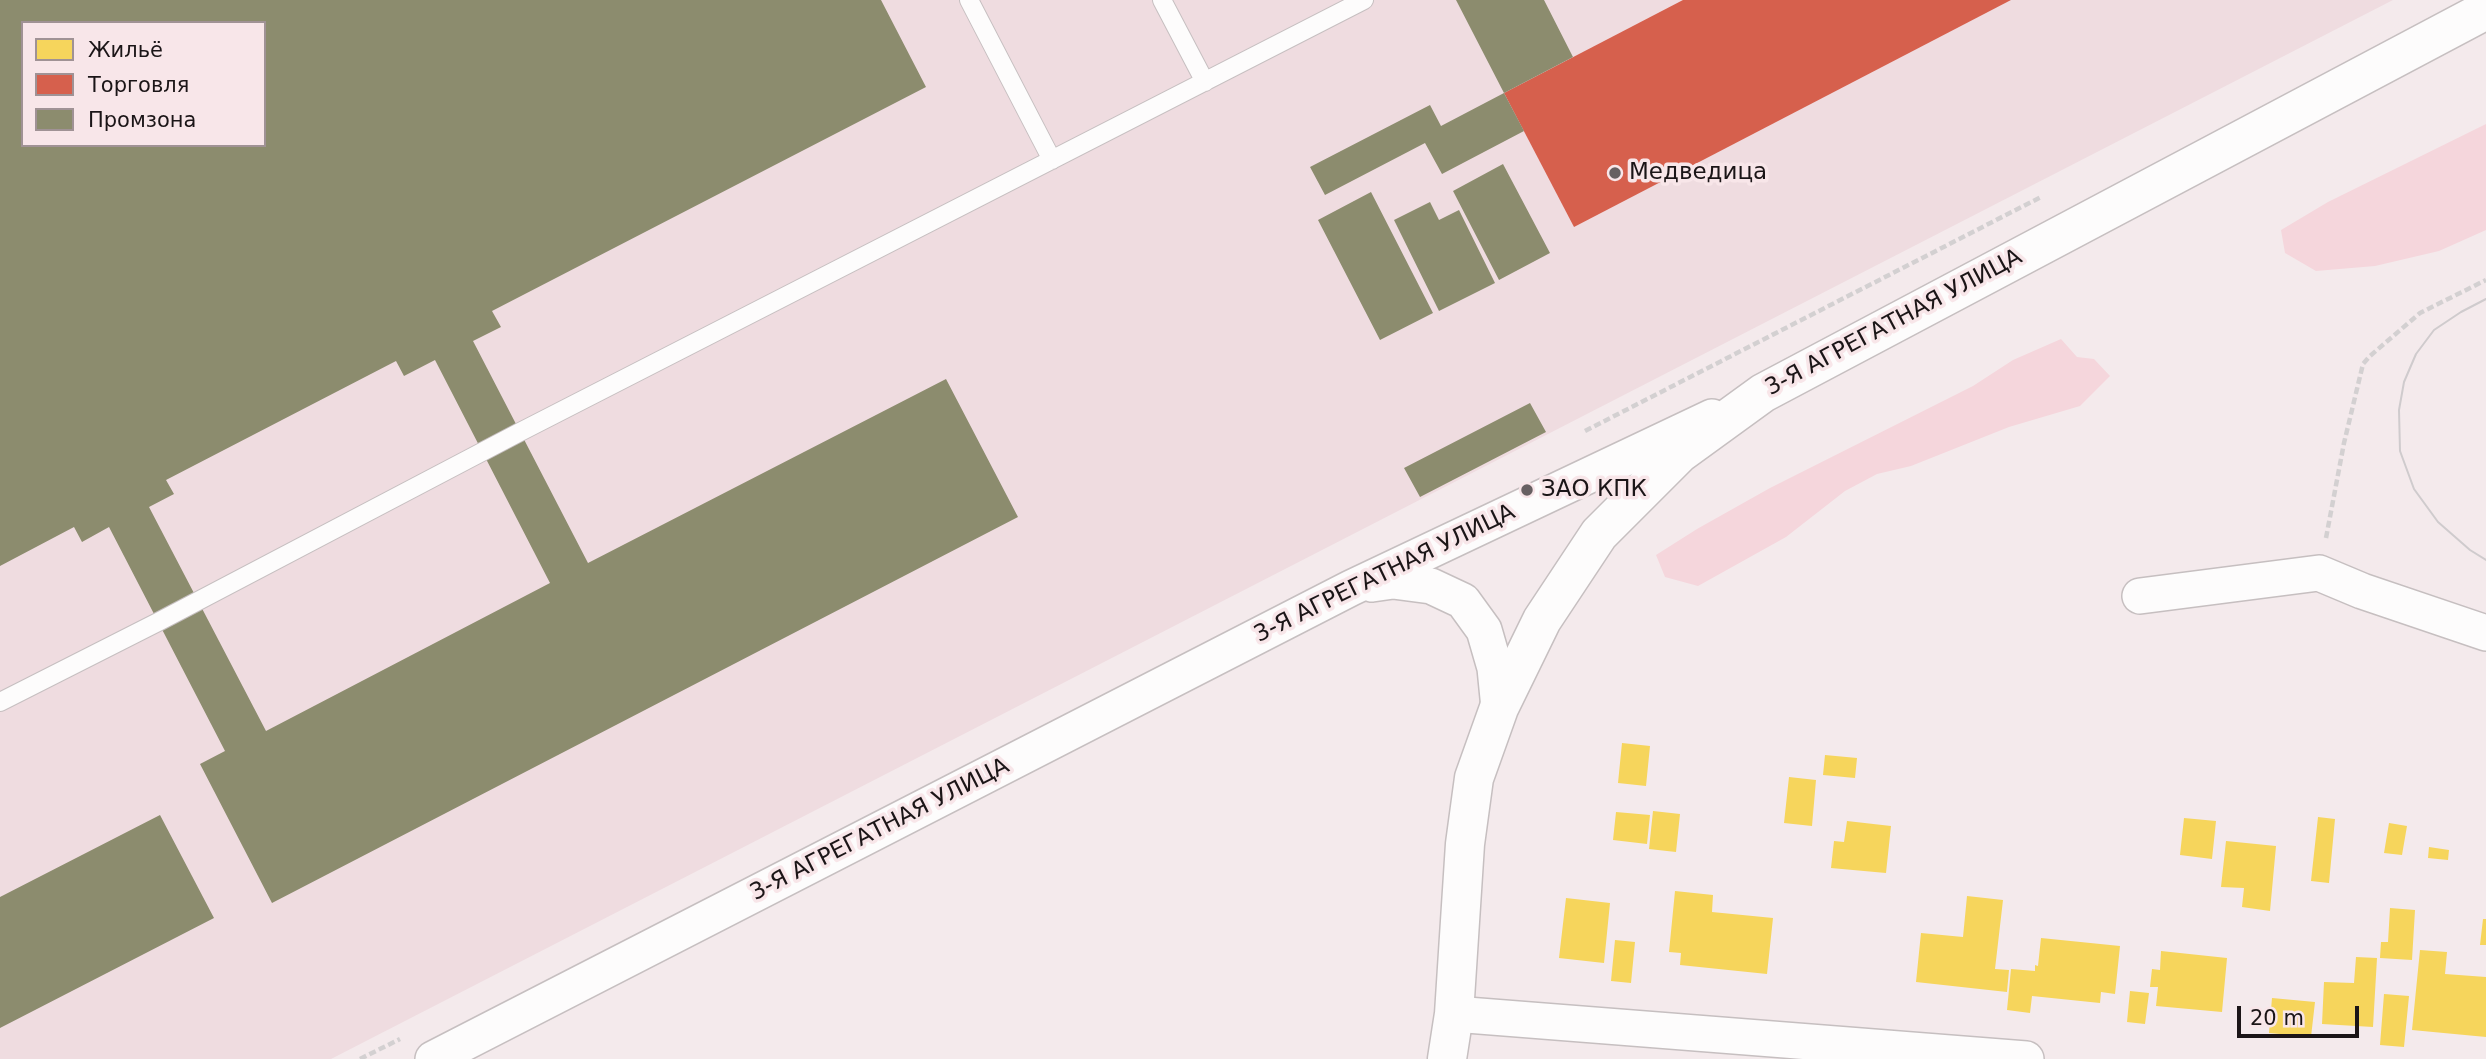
<!DOCTYPE html>
<meta charset="utf-8">
<style>
body{margin:0}
#map{position:relative;width:2486px;height:1059px;overflow:hidden;background:#f4eaec;font-family:"DejaVu Sans",sans-serif}
canvas{display:block}
.legend{position:absolute;left:21px;top:21px;width:245px;height:126px;box-sizing:border-box;background:#f8e6e9;border:2px solid #a09295;margin:0;padding:9px 12px;list-style:none;font-size:21px;color:#1b1517}
.legend li{display:flex;align-items:center;gap:14px;height:35px}
.legend b{width:35px;border:2px solid #a09295}
.scale{position:absolute;left:2237px;top:1006px;width:122px;height:32px;box-sizing:border-box;border:4px solid #1b1517;border-top:0;padding-left:9px;font-size:21px;line-height:24px;white-space:nowrap;color:#1b1517;-webkit-text-stroke:5px #f8e6e9;paint-order:stroke}
</style>
<div id="map">
<canvas width="2486" height="1059"></canvas>
<ul class="legend">
<li><b style="height:19px;background:#f6d55c"></b>Жильё</li>
<li><b style="height:19px;background:#d6604d"></b>Торговля</li>
<li><b style="height:19px;background:#8c8c6e"></b>Промзона</li>
</ul>
<div class="scale">20 m</div>
</div>
<script>
const c = document.querySelector('canvas').getContext('2d');
c.lineJoin = 'round';
function paint(path, color) { c.fillStyle = color; c.fill(path, 'evenodd'); }
const toPath = rows => new Path2D(rows.map(r => 'M' + r).join(''));
function strokePath(path, color, width, dash) { c.strokeStyle = color; c.lineWidth = width; c.lineCap = dash ? 'butt' : 'round'; c.setLineDash(dash || []); c.stroke(path); }
function write(font, color, halo, rows, align = 'center') {
  c.font = font + ' "DejaVu Sans",sans-serif'; c.lineWidth = 7; c.setLineDash([]); c.textBaseline = 'middle'; c.strokeStyle = halo; c.fillStyle = color; for (const [text, x, y, turn = 0] of rows) {
    c.save(); c.translate(x, y); c.rotate((+turn || 0) * Math.PI / 180); c.textAlign = isNaN(turn) ? turn : align; if (halo) c.strokeText(text, 0, 0); c.fillText(text, 0, 0); c.restore();
  }
}
paint(toPath([
 [0,0,2393,0,331,1059,0,1059],
 [23,23,264,23,264,145,23,145]
]), '#efdce0');
paint(toPath([
 [2486,124,2486,230,2439,251,2375,266,2316,271,2285,253,2281,230,2328,202],
 [2061,339,2077,357,2094,359,2110,376,2080,406,2009,427,1911,466,1877,474,1845,491,1786,537,1698,586,1665,577,1656,555,1697,529,1770,488,1973,386,2013,360]
]), '#f5d6dc');
paint(toPath([
 [1622,743,1650,746,1646,786,1618,783],
 [1825,755,1857,758,1855,778,1823,775],
 [1789,777,1816,780,1812,826,1784,823],
 [1653,811,1680,814,1676,852,1649,849],
 [1616,812,1650,815,1647,844,1613,840],
 [2318,817,2335,819,2329,883,2311,881],
 [2184,818,2216,821,2212,859,2180,855],
 [1847,821,1891,826,1886,873,1831,868,1834,841,1844,842],
 [2389,823,2407,826,2402,855,2384,853],
 [2226,841,2276,846,2270,911,2242,907,2244,888,2221,887],
 [2429,847,2449,850,2448,860,2428,858],
 [1675,891,1713,895,1712,912,1773,918,1767,974,1680,965,1681,953,1669,952],
 [1967,896,2003,900,1995,969,2009,970,2007,992,1916,982,1921,933,1963,937],
 [1566,898,1610,903,1604,963,1559,958],
 [2390,908,2415,910,2412,960,2380,958,2381,942,2388,942],
 [2483,919,2486,919,2486,945,2480,945],
 [2041,938,2120,946,2115,994,2101,992,2100,1003,2032,996,2030,1013,2007,1010,2011,969,2035,971,2035,965,2038,966],
 [1615,940,1635,942,1631,983,1611,981],
 [2420,950,2447,952,2445,974,2486,977,2486,1037,2412,1030],
 [2161,951,2227,958,2222,1012,2156,1006,2158,987,2150,987,2152,969,2160,970],
 [2356,957,2377,958,2373,1027,2322,1024,2324,982,2354,983],
 [2130,991,2149,993,2145,1024,2127,1022],
 [2384,994,2409,996,2404,1047,2380,1045],
 [2272,998,2315,1002,2311,1037,2269,1033]
]), '#f6d55c');
paint(toPath([
 [1683,0,2011,0,1574,227,1504,93]
]), '#d6604d');
paint(toPath([
 [0,0,881,0,926,87,492,311,501,327,473,341,588,563,946,379,1018,517,272,903,200,764,225,751,109,527,82,542,74,527,0,566],
 [23,23,264,23,264,145,23,145],
 [435,360,550,583,266,731,149,507,174,494,166,480,396,361,404,376],
 [1456,0,1544,0,1573,57,1504,93],
 [1504,93,1524,131,1442,174,1425,143,1325,195,1310,167,1430,105,1441,126],
 [1503,164,1550,253,1499,280,1453,191],
 [1371,192,1433,313,1380,340,1318,220],
 [1430,202,1439,220,1459,210,1495,283,1439,311,1394,220],
 [1530,403,1546,432,1420,497,1404,468],
 [160,815,214,918,0,1028,0,897]
]), '#8c8c6e');
const service = toPath([
 [969,0,1052,160],
 [1162,0,1205,82],
 [0,702,158,622,520,432,1364,0]
]);
const minor = toPath([
 [1372,584,1393,581,1431,586,1463,601,1484,630,1495,668,1499,708],
 [2140,596,2319,573,2362,591,2486,633],
 [1454,1014,2026,1059],
 [433,1059,1351,588,1712,417]
]);
const tertiary = toPath([
 [1447,1059,1454,1014,1465,844,1474,778,1499,708,1542,620,1599,534,1679,454,1763,393,2486,10]
]);
strokePath(service, '#c6bfc0', 20);
strokePath(minor, '#c6bfc0', 38);
strokePath(tertiary, '#c6bfc0', 41);
strokePath(toPath([
 [1585,431,2041,197],
 [2326,538,2344,443,2363,364,2370,356,2420,313,2486,280],
 [360,1059,400,1039]
]), '#d3d0d1', 4.5, [7, 3.5]);
strokePath(service, '#fdfcfc', 18);
strokePath(minor, '#fdfcfc', 35);
strokePath(tertiary, '#fdfcfc', 38);
strokePath(toPath([
 [2486,299,2461,312,2434,330,2416,354,2404,382,2399,410,2400,451,2414,489,2438,522,2470,550,2486,560]
]), '#cfcbcd', 2);
for (const [x, y, r, color] of [
 [1615,173,7,"#676062"],
 [1527,490,7,"#676062"]
]) { const dot = new Path2D(); dot.arc(x, y, r, 0, 2 * Math.PI); c.fillStyle = color; c.fill(dot); strokePath(dot, '#f8e6e9', 2.5); }
write('23px', '#1b1517', '#f8e6e9', [
 ["Медведица",1629,173],
 ["ЗАО КПК",1541,490]
], 'left');
write('23px', '#1b1517', '#f8e6e9', [
 ["3-Я АГРЕГАТНАЯ УЛИЦА",1894,323,-28],
 ["3-Я АГРЕГАТНАЯ УЛИЦА",1385,574,-26],
 ["3-Я АГРЕГАТНАЯ УЛИЦА",880,830,-27]
]);
</script>
